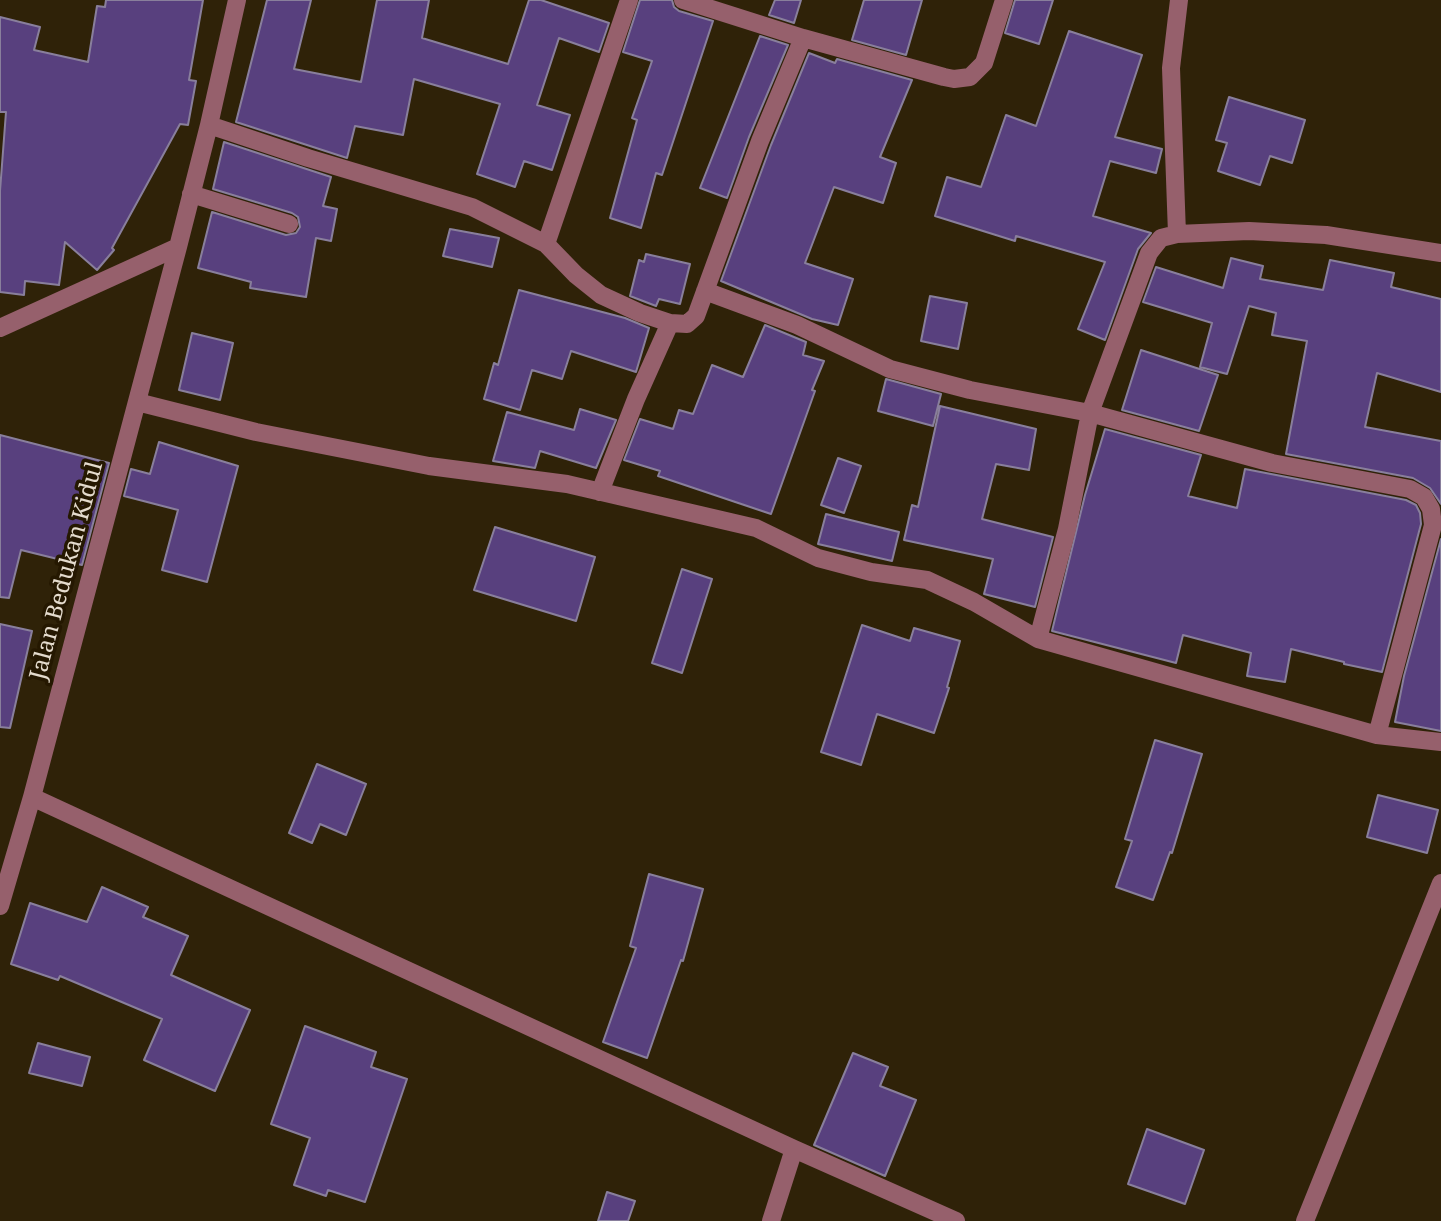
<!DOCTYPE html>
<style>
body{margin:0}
canvas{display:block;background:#2f2208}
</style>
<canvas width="1441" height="1221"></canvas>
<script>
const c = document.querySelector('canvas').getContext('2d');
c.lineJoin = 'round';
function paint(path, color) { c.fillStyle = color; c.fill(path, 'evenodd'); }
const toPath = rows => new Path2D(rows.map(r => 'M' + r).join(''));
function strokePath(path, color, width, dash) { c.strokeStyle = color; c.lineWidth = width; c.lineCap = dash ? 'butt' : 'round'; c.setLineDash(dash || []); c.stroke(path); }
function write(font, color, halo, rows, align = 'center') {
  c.font = font + ' "Noto Serif",serif'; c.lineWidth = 7; c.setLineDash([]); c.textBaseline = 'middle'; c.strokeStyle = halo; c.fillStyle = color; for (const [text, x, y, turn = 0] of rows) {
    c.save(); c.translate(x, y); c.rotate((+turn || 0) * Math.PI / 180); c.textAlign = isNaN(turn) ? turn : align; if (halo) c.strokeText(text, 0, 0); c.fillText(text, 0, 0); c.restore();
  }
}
const building = toPath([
 [106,0,203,0,189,80,196,81,188,125,180,124,112,248,114,250,97,270,65,242,59,285,25,281,24,295,0,292,0,191,6,112,0,112,0,17,40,27,34,50,88,62,97,6,105,7,106,0],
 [267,0,311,0,294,69,361,82,377,0,429,0,422,38,508,64,529,0,541,0,609,23,599,52,559,38,537,105,570,115,552,170,524,161,515,187,477,174,500,104,414,79,403,135,355,126,347,158,236,122,267,0],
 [640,0,672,0,674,7,679,11,713,21,662,175,656,173,641,228,610,218,637,120,632,118,652,61,623,52,640,0],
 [775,0,801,0,794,23,769,15,775,0],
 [864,0,922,0,906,55,852,40,864,0],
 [1015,0,1053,0,1039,44,1005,33,1015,0],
 [1069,31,1142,55,1115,137,1162,149,1156,173,1110,161,1093,216,1151,233,1138,249,1105,340,1078,329,1105,262,1016,236,1015,241,935,216,947,177,981,187,1006,115,1036,126,1069,31],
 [760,36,788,45,749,137,727,198,700,188,760,36],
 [809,53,835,63,837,59,912,80,880,157,896,163,883,203,834,187,805,263,853,279,838,325,812,319,721,281,771,145,809,53],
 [1229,97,1305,120,1292,163,1270,156,1260,185,1218,171,1227,143,1216,140,1229,97],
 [224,142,331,177,323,206,337,209,331,241,316,238,306,297,250,288,251,282,198,268,212,212,286,235,296,233,300,227,298,217,292,213,213,189,224,142],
 [450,229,499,238,492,267,443,256,450,229],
 [646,254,690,264,680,304,659,299,656,306,630,296,639,260,644,262,646,254],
 [1231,258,1263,266,1260,279,1323,290,1330,260,1394,273,1391,287,1441,299,1441,392,1377,373,1365,427,1441,441,1441,504,1430,488,1413,478,1286,454,1307,341,1272,335,1276,313,1249,306,1227,374,1200,367,1212,323,1143,302,1156,267,1223,288,1231,258],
 [519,290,625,318,649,328,636,372,571,351,562,379,532,370,520,410,484,399,494,363,498,365,519,290],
 [930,296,967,303,958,349,921,341,930,296],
 [765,325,806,342,803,355,824,361,812,390,815,391,771,514,658,476,660,471,624,460,640,419,673,429,679,410,693,414,712,365,743,377,765,325],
 [192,333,233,343,220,400,179,390,192,333],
 [1141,350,1218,375,1199,431,1122,410,1141,350],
 [886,379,941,394,933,426,878,411,886,379],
 [940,406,1036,429,1029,470,996,464,982,519,1053,537,1035,607,984,594,993,559,904,540,912,505,918,507,940,406],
 [580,409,616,420,596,468,540,451,535,468,493,461,507,412,574,430,580,409],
 [1105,429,1201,455,1188,496,1237,508,1245,469,1406,500,1416,505,1420,513,1421,524,1382,672,1344,664,1344,662,1291,649,1285,682,1247,676,1251,653,1183,635,1176,663,1052,631,1085,495,1105,429],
 [0,435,109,463,82,565,21,550,9,598,0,597,0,435],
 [159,442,238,466,207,582,162,570,178,510,124,496,131,469,150,474,159,442],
 [838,458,861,466,844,513,821,505,838,458],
 [826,514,899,532,892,561,818,544,826,514],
 [495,527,595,557,576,621,474,590,495,527],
 [1441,539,1441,731,1395,722,1404,676,1441,539],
 [682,569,712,579,682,673,652,663,682,569],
 [0,624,32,631,10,728,0,727,0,624],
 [862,625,910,641,914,628,960,641,947,687,949,688,934,733,877,714,861,765,821,752,862,625],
 [1155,740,1202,754,1172,853,1170,852,1153,900,1116,887,1132,841,1125,839,1155,740],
 [317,764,366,784,346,835,320,824,312,843,289,833,317,764],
 [1378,795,1438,810,1427,853,1367,837,1378,795],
 [649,874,703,889,683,961,681,960,647,1058,603,1042,636,948,630,946,649,874],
 [102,887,148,907,143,917,188,936,171,975,250,1010,215,1091,144,1060,162,1019,60,976,58,980,11,964,30,903,87,922,102,887],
 [305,1026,376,1052,371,1067,407,1079,365,1202,328,1190,326,1196,294,1185,310,1138,271,1124,305,1026],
 [38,1043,90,1057,82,1086,29,1073,38,1043],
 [853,1053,888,1067,880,1086,916,1100,885,1176,814,1145,853,1053],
 [1147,1129,1204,1150,1185,1204,1128,1184,1147,1129],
 [607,1192,635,1201,628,1221,598,1221,607,1192]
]);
paint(building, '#58407e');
strokePath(building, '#897f9c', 2);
strokePath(toPath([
 [683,0,803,38],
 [209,125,308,158,472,207,546,244,576,275,601,295,640,313,670,323,687,324,696,316,760,141,803,38,944,77,954,79,970,77,984,63,1004,0],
 [191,194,289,224],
 [1177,234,1171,68,1179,0],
 [546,244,629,0],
 [705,291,797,325,890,369,970,390,1090,413,1149,253,1161,238,1177,234,1249,231,1326,235,1441,253],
 [0,328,178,247],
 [137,402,256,432,429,466,567,484,756,528,818,558,871,572,927,580,974,602,1038,639,1377,735,1441,742],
 [600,492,636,399,670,323],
 [1038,639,1067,529,1090,413,1272,463,1410,489,1424,497,1431,509,1433,525,1377,735],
 [32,797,794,1149,956,1221],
 [0,906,32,797,178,247,209,125,237,0],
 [771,1221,794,1149],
 [1305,1221,1441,883]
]), '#96606c', 18);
write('23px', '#e4dbcd', '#251801', [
 ["Jalan Bedukan Kidul",67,571,-75]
]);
</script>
